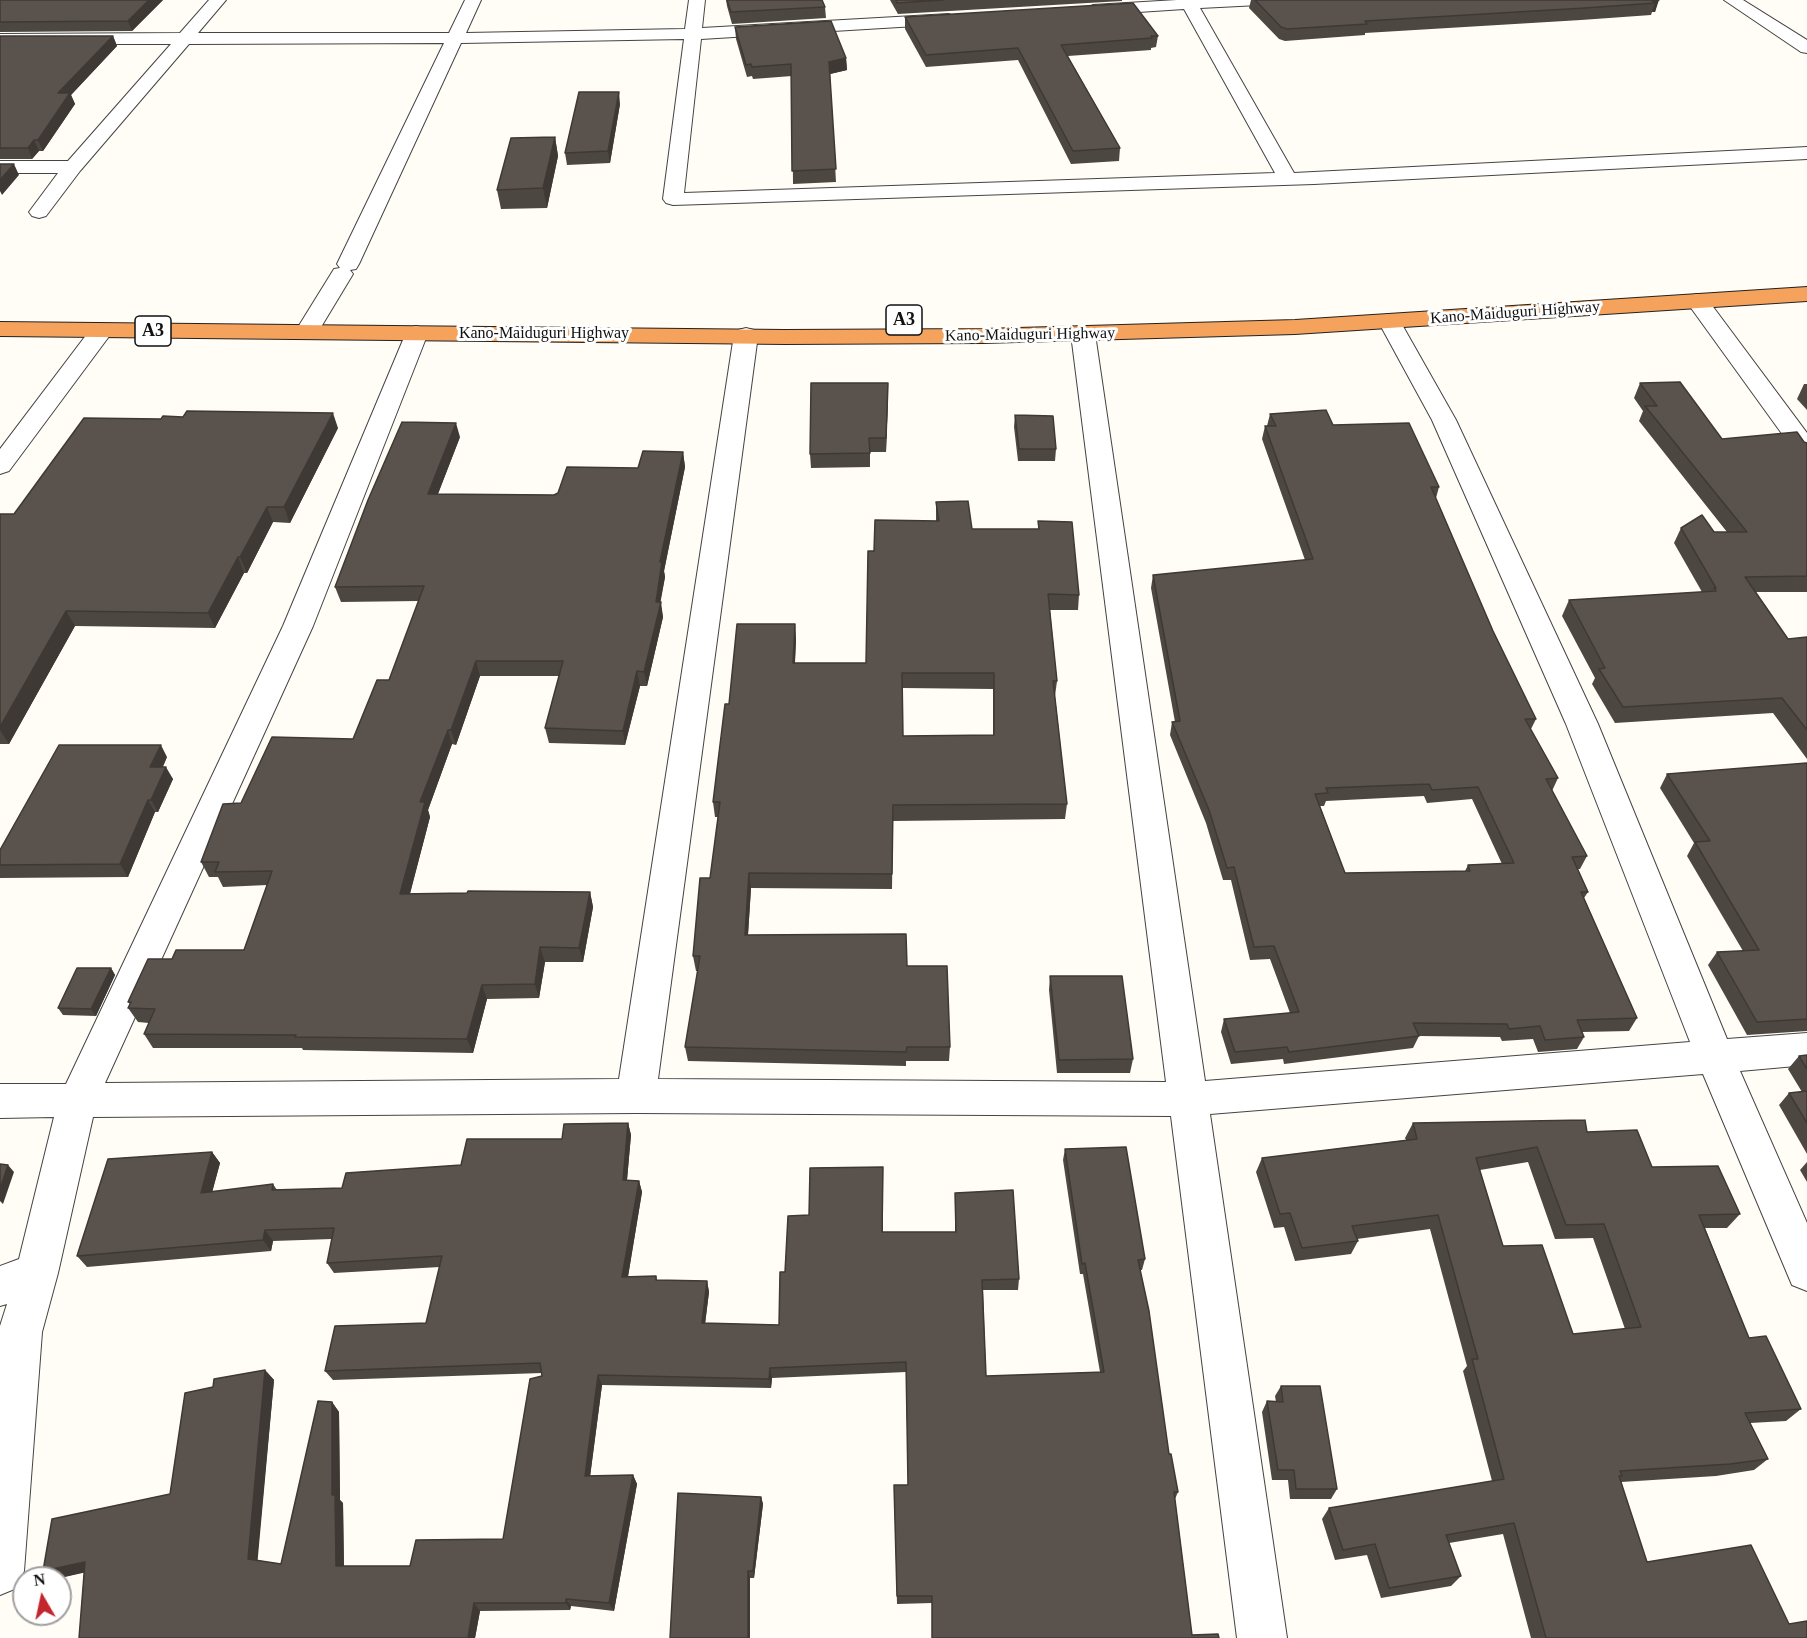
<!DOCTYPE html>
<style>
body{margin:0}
#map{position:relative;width:1807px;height:1638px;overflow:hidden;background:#fffdf5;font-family:Georgia,serif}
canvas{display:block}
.north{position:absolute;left:12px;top:1566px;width:60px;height:60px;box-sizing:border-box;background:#fff;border:2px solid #a0a0a0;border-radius:50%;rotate:351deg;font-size:16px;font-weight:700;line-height:24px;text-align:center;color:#111}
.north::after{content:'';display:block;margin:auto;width:21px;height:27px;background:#c4262e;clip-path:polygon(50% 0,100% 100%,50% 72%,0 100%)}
</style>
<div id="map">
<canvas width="1807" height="1638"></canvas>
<div class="north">N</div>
</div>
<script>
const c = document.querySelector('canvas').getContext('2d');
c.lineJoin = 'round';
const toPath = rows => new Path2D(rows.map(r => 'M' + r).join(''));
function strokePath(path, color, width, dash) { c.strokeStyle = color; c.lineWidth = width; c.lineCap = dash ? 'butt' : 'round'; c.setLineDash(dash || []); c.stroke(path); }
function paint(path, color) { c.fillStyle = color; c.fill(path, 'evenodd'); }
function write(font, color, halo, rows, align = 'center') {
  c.font = font + ' Georgia,serif'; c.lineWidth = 6; c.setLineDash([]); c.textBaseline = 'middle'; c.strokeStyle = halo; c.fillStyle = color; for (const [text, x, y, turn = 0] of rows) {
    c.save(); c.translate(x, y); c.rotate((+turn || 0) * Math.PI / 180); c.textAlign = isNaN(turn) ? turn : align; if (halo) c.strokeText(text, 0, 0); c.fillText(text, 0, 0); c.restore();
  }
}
const street = toPath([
 [209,0,226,0,198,33,449,33,465,0,481,0,466,33,685,29,689,0,705,0,702,28,949,14,957,19,949,24,701,39,684,193,1275,173,1184,9,1093,15,1085,10,1093,5,1177,0,1267,0,1259,5,1200,8,1294,173,1807,147,1807,159,1314,184,673,205,666,203,663,199,684,39,461,43,359,264,356,269,350,270,353,274,315,337,307,339,299,337,295,332,334,269,340,268,337,264,444,43,189,44,80,171,46,216,39,218,32,216,29,212,58,173,0,173,0,161,68,161,171,44,0,44,0,34,180,33,209,0],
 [1724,0,1743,0,1807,40,1807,53,1801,52,1724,0],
 [1697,294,1705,296,1807,433,1807,459,1798,456,1686,301,1689,296,1697,294],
 [1389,314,1397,316,1400,321,1456,420,1598,724,1727,1039,1807,1033,1807,1065,1740,1071,1807,1223,1807,1291,1792,1285,1703,1074,1210,1114,1287,1638,1237,1638,1171,1116,636,1113,93,1117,58,1273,42,1332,24,1571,17,1588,0,1595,0,1326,7,1304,0,1306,0,1266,19,1259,54,1117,0,1118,0,1084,66,1084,283,626,408,328,416,326,424,328,428,333,313,626,105,1083,619,1079,734,335,738,330,746,328,754,330,758,335,658,1079,1166,1082,1071,334,1075,329,1083,327,1091,329,1095,334,1205,1081,1690,1042,1566,724,1432,420,1378,321,1381,316,1389,314],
 [101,324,109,326,113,331,9,471,0,474,0,449,93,326,101,324]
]);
const highway = toPath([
 [1807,287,1807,301,1295,334,983,343,785,344,0,336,0,322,785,330,983,329,1295,320,1807,287]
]);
strokePath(street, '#444', 2);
strokePath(highway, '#222', 2);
paint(street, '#fff');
paint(highway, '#f5a25d');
paint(toPath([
 [0,0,163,0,132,31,0,32],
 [726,0,822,0,825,7,826,18,732,24,727,6],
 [890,0,1122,0,1122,1,898,14],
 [1251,0,1658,0,1655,12,1652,12,1651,15,1581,20,1365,33,1365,35,1285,41,1279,39,1249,8],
 [905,17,1158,36,1156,47,1151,48,1151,50,1068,56,1120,148,1119,161,1071,164,1018,60,926,67,905,29],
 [735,27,846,58,847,70,830,74,836,182,793,184,792,76,753,79,752,76,747,77,736,39],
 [0,36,113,36,117,46,71,95,75,104,43,151,39,151,32,159,0,159],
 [620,104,610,163,567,165,565,153],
 [555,137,558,156,547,208,501,209,497,190],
 [1640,383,1722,439,1804,442,1807,443,1807,592,1756,592,1788,639,1807,637,1807,759,1773,713,1615,723,1592,684,1595,678,1562,616,1569,600,1702,592,1674,543,1681,528,1714,532,1727,532,1639,421,1643,411,1634,398],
 [1804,384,1807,384,1807,410,1797,399],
 [888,397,886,452,870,452,870,467,811,468,810,454],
 [1270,414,1333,425,1439,487,1436,498,1493,631,1536,719,1531,729,1558,778,1552,791,1587,856,1580,869,1578,869,1588,892,1584,898,1637,1018,1629,1031,1582,1032,1584,1037,1577,1049,1538,1052,1533,1039,1502,1041,1500,1037,1419,1036,1413,1048,1284,1064,1283,1059,1231,1064,1221,1032,1224,1019,1290,1013,1270,959,1250,960,1231,880,1223,880,1206,823,1170,735,1172,722,1175,722,1151,588,1153,575,1305,560,1262,439,1265,426,1267,426],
 [1424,796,1427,803,1472,799,1502,864,1468,865,1465,871,1345,873,1320,806,1324,806,1326,801],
 [1015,415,1056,449,1055,461,1018,461,1014,427],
 [338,428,290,523,273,522,247,573,244,573,215,628,75,626,9,744,0,744,0,514,14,514],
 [460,437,438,494,554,495,638,468,683,452,685,467,664,571,665,577,660,602,663,617,647,686,640,686,625,745,549,743,545,728,559,676,480,676,456,745,452,744,428,810,430,817,410,894,590,892,593,907,583,962,545,962,539,998,487,999,473,1053,303,1050,302,1048,153,1048,144,1034,149,1023,138,1022,128,1008,130,1004,128,1002,172,959,244,950,267,885,223,887,218,877,209,877,201,862,241,803,353,739,389,680,419,601,341,602,335,587],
 [936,502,972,529,1038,529,1038,521,1079,595,1078,610,1050,610,1057,681,1055,696,1067,804,1065,819,893,821,892,889,751,888,748,935,907,966,950,1047,949,1061,906,1061,906,1066,688,1061,685,1047,698,971,696,971,693,956,710,878,718,817,715,817,713,802,729,704,795,624,796,640,795,663,866,663,874,551,936,521],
 [903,688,993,689,993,735,903,736],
 [167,757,163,767,173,779,158,812,155,812,128,877,0,878,0,850],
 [1807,763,1807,1031,1747,1035,1708,965,1717,952,1743,951,1687,856,1694,843,1660,788,1667,774],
 [111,968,115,975,96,1016,63,1015,58,1008],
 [1050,976,1133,1059,1130,1073,1057,1073,1049,990],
 [1807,1055,1807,1154,1779,1105,1789,1093,1802,1092,1788,1069,1799,1056],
 [628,1123,631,1135,627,1180,639,1181,642,1192,628,1277,656,1276,657,1280,707,1281,709,1292,705,1323,779,1325,780,1272,785,1272,788,1216,809,1215,810,1168,883,1167,883,1232,955,1232,955,1193,1013,1190,1019,1279,1018,1290,983,1290,986,1376,1100,1372,1083,1274,1080,1274,1063,1160,1065,1149,1126,1147,1145,1259,1142,1270,1140,1270,1149,1311,1169,1454,1171,1454,1178,1492,1175,1499,1192,1635,1218,1634,1219,1638,932,1638,932,1603,897,1604,894,1485,908,1485,906,1372,772,1378,771,1388,602,1385,590,1476,633,1475,637,1484,614,1611,571,1606,570,1610,480,1611,475,1638,79,1638,84,1572,60,1578,54,1578,43,1571,52,1519,170,1494,185,1393,213,1387,214,1379,265,1370,274,1380,257,1560,281,1564,318,1401,332,1402,339,1412,340,1500,343,1503,344,1566,410,1566,416,1540,503,1539,530,1379,542,1376,542,1373,333,1380,325,1371,335,1326,426,1323,440,1267,334,1273,327,1263,332,1239,273,1241,271,1251,87,1267,77,1256,108,1159,212,1152,220,1163,212,1192,273,1184,277,1190,342,1188,346,1173,461,1165,467,1139,562,1139,564,1124],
 [1413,1123,1587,1132,1740,1214,1727,1228,1705,1228,1749,1338,1801,1409,1786,1421,1750,1423,1768,1459,1754,1470,1716,1476,1621,1482,1647,1562,1789,1624,1807,1638,1531,1638,1503,1534,1449,1543,1461,1576,1451,1586,1381,1598,1367,1555,1335,1560,1322,1519,1329,1508,1492,1481,1463,1371,1467,1366,1430,1229,1357,1239,1358,1241,1351,1254,1295,1261,1284,1227,1274,1228,1256,1172,1262,1158,1406,1140,1405,1138],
 [1528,1162,1555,1239,1593,1238,1625,1329,1573,1334,1503,1246,1480,1170],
 [1807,1162,1807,1182,1800,1170],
 [1281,1386,1337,1489,1331,1499,1290,1499,1288,1480,1272,1480,1262,1412,1267,1401,1276,1402,1275,1396],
 [761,1497,763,1504,754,1578,750,1578,750,1638,670,1638]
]), '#4d4742');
paint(toPath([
 [149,0,163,0,132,31,128,21],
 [1659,0,1655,12,1652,12,1655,3,1652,1],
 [113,36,117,46,71,95,75,104,43,151,38,140,58,93],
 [846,58,847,70,830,74,829,62],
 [619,92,620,104,610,163,608,151],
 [555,137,558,156,547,208,543,188],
 [34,140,39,151,32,159,28,148],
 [14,164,19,175,2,195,0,191,0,180],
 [888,383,888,397,886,452,886,438],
 [333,413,338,428,290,523,284,507],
 [456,423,460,437,432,509,428,494],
 [683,452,685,467,664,571,665,577,660,605,661,602,663,617,647,686,644,672,660,562],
 [267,507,273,522,247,573,240,557],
 [238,557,244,573,215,628,208,613],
 [66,611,75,626,9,744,0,730,0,727],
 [795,624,796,640,794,678,793,663],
 [476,661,480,676,456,745,451,730],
 [637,671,640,686,625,745,623,731],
 [448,730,452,744,428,810,430,817,406,908,400,894,420,802],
 [161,745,167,757,156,779,150,767],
 [166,767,173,779,158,812,151,800],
 [148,800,155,812,128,877,120,864],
 [749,873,751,888,747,950,745,935],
 [590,892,593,907,583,962,579,948],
 [540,947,545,962,539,998,535,984],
 [111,968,115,975,96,1016,91,1009],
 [482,985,487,999,473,1053,467,1039],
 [628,1123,631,1135,626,1191,623,1180],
 [212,1152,220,1163,209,1204,201,1193],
 [8,1165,14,1172,3,1204,0,1201,0,1189],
 [639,1181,642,1192,626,1288,622,1277],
 [265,1230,273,1241,271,1251,263,1240],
 [707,1281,709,1292,704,1333,702,1323],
 [770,1368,772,1378,771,1388,769,1379],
 [265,1370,274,1380,257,1567,248,1559],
 [598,1375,602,1385,589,1485,585,1476],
 [332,1402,339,1412,340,1500,343,1503,344,1573,336,1566,332,1495],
 [633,1475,637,1484,614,1611,609,1603],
 [761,1497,763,1504,754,1578,753,1571],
 [85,1562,96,1570,60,1578,54,1578,43,1571],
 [748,1571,750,1578,750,1638,748,1638],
 [566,1599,571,1606,570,1610,566,1603],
 [474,1603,480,1611,475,1638,468,1638]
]), '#3f3936');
const building = toPath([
 [0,0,149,0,128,21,0,22,0,0],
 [727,0,822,0,825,7,731,12,727,0],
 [896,0,943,0,897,3,896,0],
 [1255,0,1659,0,1652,1,1655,3,1585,8,1365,21,1367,24,1287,29,1281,27,1255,0],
 [1133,3,1158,36,1151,36,1152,38,1061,45,1120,148,1073,151,1018,48,926,55,905,17,1133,3],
 [831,21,846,58,829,62,836,169,792,171,791,64,752,67,751,64,746,65,735,27,831,21],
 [0,36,113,36,58,93,70,93,38,140,34,140,28,148,0,148,0,36],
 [579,92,619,92,608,151,565,153,579,92],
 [555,137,543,188,497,190,511,138,555,137],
 [0,164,14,164,0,180,0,164],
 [1680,382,1722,439,1797,432,1804,442,1807,443,1807,576,1745,577,1788,639,1807,637,1807,730,1782,698,1623,707,1599,669,1605,668,1569,600,1716,591,1714,588,1716,588,1681,528,1702,515,1714,532,1747,532,1645,406,1657,406,1640,383,1680,382],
 [811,383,888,383,886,438,869,438,870,453,810,454,811,383],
 [1326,410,1333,425,1409,423,1439,487,1431,487,1493,631,1536,719,1525,719,1558,778,1546,779,1587,856,1572,857,1588,892,1581,892,1637,1018,1577,1020,1584,1037,1545,1040,1540,1026,1509,1029,1507,1024,1413,1023,1419,1036,1289,1052,1287,1047,1235,1052,1224,1019,1299,1012,1274,946,1254,947,1234,867,1227,868,1209,810,1172,722,1180,721,1153,575,1313,559,1265,426,1276,426,1270,414,1326,410],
 [1429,784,1432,790,1478,787,1514,863,1468,865,1470,871,1345,873,1315,794,1328,793,1326,788,1429,784],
 [187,411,333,413,284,507,267,507,240,557,238,557,208,613,66,611,0,727,0,514,14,514,84,418,161,419,163,416,183,417,187,411],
 [1015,415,1053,416,1056,449,1019,449,1015,415],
 [402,422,456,423,428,494,554,495,558,493,567,467,638,468,643,451,683,452,660,562,662,562,656,602,661,602,644,672,637,671,623,731,545,728,563,661,476,661,451,730,448,730,420,802,425,802,400,894,467,893,468,891,590,892,579,948,540,947,535,984,482,985,467,1039,295,1037,296,1035,144,1034,155,1009,128,1008,131,1002,128,1002,148,959,172,959,176,950,244,950,272,871,215,872,219,862,201,862,223,804,241,803,272,737,353,739,377,680,389,680,424,586,335,587,368,500,402,422],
 [968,501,972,529,1039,529,1038,521,1072,522,1079,595,1048,594,1057,681,1053,681,1067,804,893,805,892,874,749,873,745,935,906,934,907,966,947,966,950,1047,907,1047,906,1052,685,1047,700,956,693,956,700,878,710,878,720,802,713,802,725,704,729,704,737,624,795,624,793,663,866,663,868,551,874,551,875,520,939,521,936,502,968,501],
 [902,673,994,673,994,735,903,736,902,673],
 [59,745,161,745,150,767,166,767,151,800,148,800,120,864,0,865,0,850,59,745],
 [1807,763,1807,1019,1757,1022,1717,952,1759,950,1695,842,1710,841,1667,774,1807,763],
 [77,968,111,968,91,1009,58,1008,77,968],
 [1050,976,1122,976,1133,1059,1059,1060,1050,976],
 [1807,1055,1807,1069,1799,1056,1807,1055],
 [1807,1091,1807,1123,1789,1093,1807,1091],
 [1585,1120,1587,1132,1637,1130,1652,1167,1718,1166,1740,1214,1699,1215,1749,1338,1766,1336,1801,1409,1745,1413,1768,1459,1730,1464,1620,1471,1622,1476,1619,1476,1647,1562,1751,1545,1789,1624,1807,1621,1807,1638,1546,1638,1514,1523,1446,1535,1461,1576,1389,1588,1375,1544,1343,1550,1329,1508,1504,1479,1472,1359,1478,1359,1438,1215,1352,1226,1358,1241,1302,1248,1290,1213,1280,1214,1262,1158,1417,1139,1413,1123,1585,1120],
 [1537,1147,1566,1225,1604,1224,1641,1327,1573,1334,1542,1245,1503,1246,1476,1158,1537,1147],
 [628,1123,623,1180,639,1181,622,1277,656,1276,656,1280,707,1281,702,1323,779,1325,780,1272,785,1272,788,1216,809,1215,810,1168,883,1167,882,1232,956,1232,955,1193,1013,1190,1019,1279,982,1280,986,1376,1104,1372,1085,1263,1082,1264,1065,1149,1126,1147,1145,1259,1138,1260,1149,1311,1169,1454,1171,1454,1178,1492,1174,1492,1192,1635,1218,1634,1219,1638,932,1638,932,1596,897,1596,894,1485,908,1485,906,1362,770,1368,769,1379,598,1375,585,1476,633,1475,609,1603,566,1599,566,1603,474,1603,468,1638,79,1638,85,1562,43,1571,52,1519,170,1494,185,1393,213,1387,214,1379,265,1370,248,1559,281,1564,318,1401,332,1402,332,1495,335,1495,336,1566,410,1566,416,1540,503,1539,530,1379,542,1376,540,1363,325,1371,335,1326,426,1323,442,1256,327,1263,334,1228,265,1230,263,1240,77,1256,108,1159,212,1152,201,1193,273,1184,272,1190,342,1188,346,1173,461,1165,467,1139,562,1139,564,1124,628,1123],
 [0,1164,8,1165,0,1189,0,1164],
 [1281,1386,1320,1386,1337,1489,1296,1489,1294,1470,1278,1470,1267,1401,1283,1402,1281,1386],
 [678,1493,761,1497,753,1571,748,1571,748,1638,670,1638,678,1493]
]);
paint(building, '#5a524d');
strokePath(building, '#3f3936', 1.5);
write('16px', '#111', '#fff', [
 ["Kano-Maiduguri Highway",1515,313,-4],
 ["Kano-Maiduguri Highway",544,334],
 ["Kano-Maiduguri Highway",1030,335,-1]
]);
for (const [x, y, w] of [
 [904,320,36],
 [153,331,36]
]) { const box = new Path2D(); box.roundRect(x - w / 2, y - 15, w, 30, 4.5); c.fillStyle = '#fff'; c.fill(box); strokePath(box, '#111', 1.5); }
write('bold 18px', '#111', null, [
 ["A3",904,320],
 ["A3",153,331]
]);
</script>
